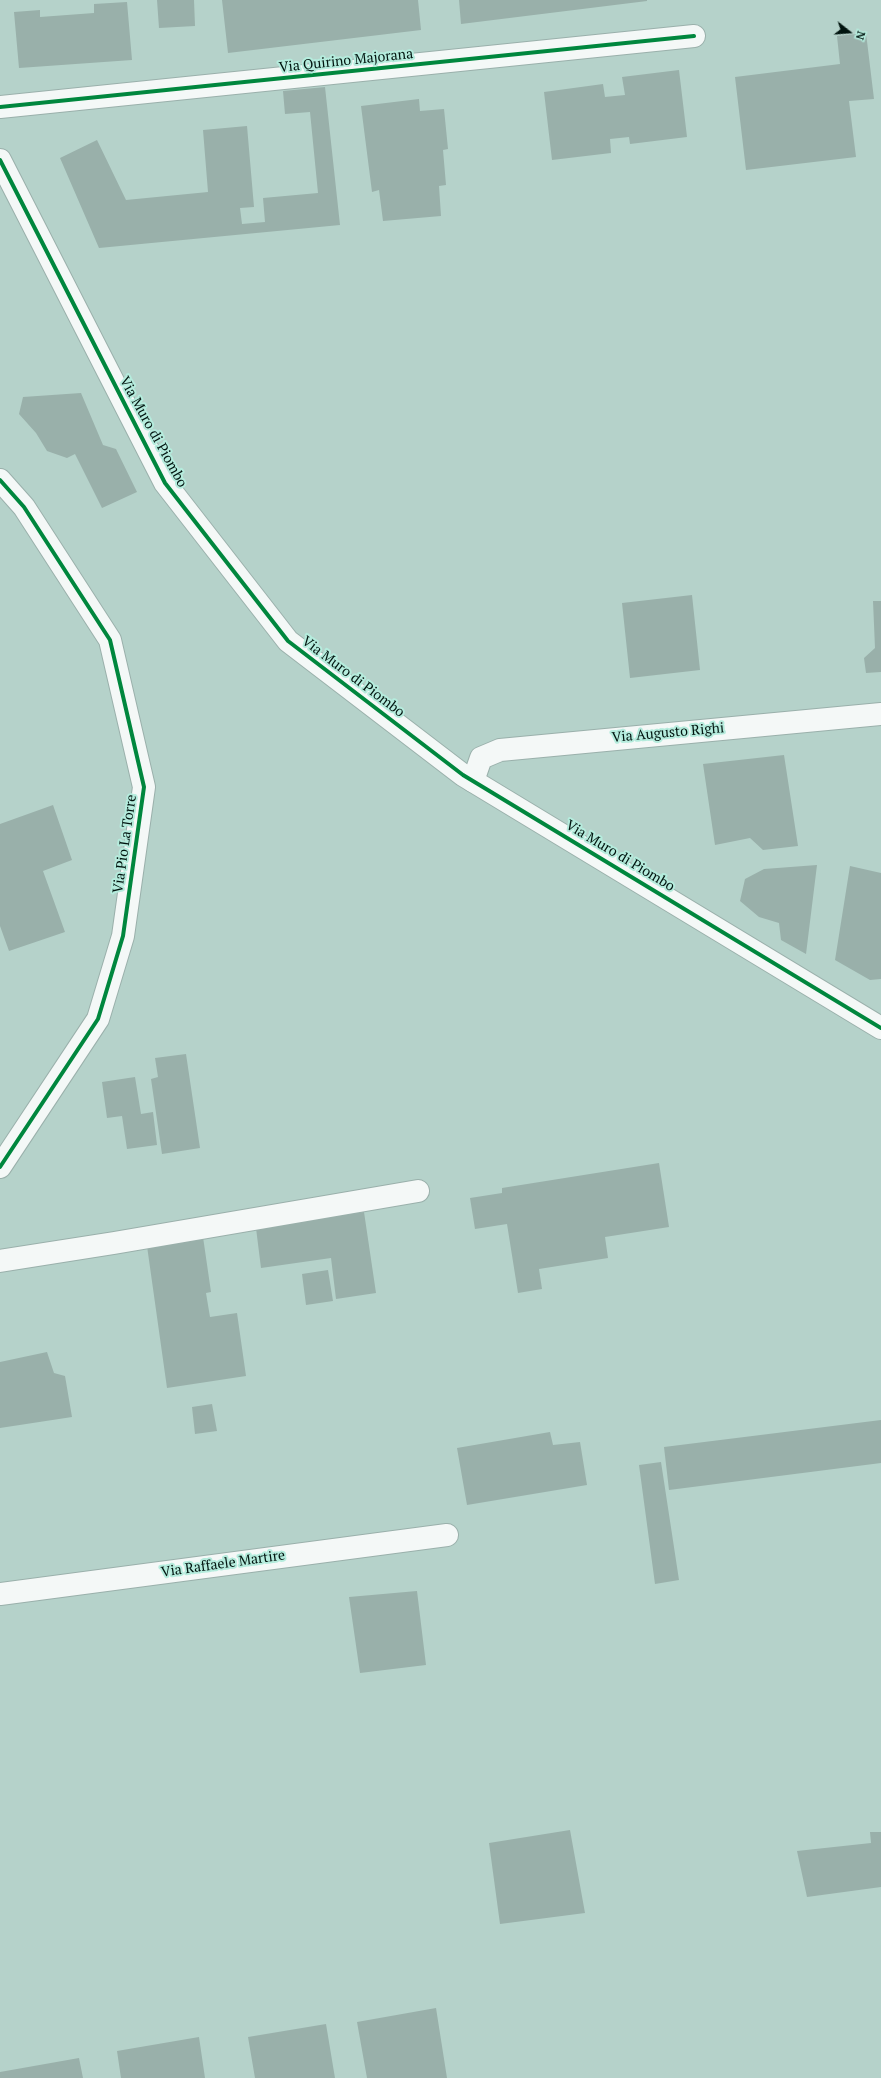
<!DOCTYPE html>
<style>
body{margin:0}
#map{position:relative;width:881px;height:2078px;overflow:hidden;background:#b5d2ca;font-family:"PT Serif",serif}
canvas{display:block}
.north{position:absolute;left:829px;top:12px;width:40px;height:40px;-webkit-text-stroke:3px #b5ecdd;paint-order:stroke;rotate:107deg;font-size:11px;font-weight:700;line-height:16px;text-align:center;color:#01140f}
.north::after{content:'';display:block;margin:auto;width:14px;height:18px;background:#01140f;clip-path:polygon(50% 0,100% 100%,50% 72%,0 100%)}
</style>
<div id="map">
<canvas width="881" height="2078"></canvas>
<div class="north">N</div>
</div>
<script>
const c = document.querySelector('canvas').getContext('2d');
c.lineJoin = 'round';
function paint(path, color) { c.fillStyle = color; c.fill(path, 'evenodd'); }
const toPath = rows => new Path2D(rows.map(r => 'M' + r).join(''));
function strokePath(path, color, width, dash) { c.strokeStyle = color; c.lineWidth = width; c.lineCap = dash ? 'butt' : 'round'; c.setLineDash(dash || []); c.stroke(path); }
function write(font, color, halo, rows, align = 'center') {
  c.font = font + ' "PT Serif",serif'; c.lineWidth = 4; c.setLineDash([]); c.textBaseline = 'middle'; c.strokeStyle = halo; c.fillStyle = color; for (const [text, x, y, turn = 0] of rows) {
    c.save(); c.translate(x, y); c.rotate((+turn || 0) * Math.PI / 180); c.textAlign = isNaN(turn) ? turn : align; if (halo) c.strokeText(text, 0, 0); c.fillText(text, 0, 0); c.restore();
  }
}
paint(toPath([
 [157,0,194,0,195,26,159,28],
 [222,0,418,0,421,30,228,53],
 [459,0,647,0,647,1,461,24],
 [127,2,132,60,19,68,14,12,40,10,40,17,94,13,94,4],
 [866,33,874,99,849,101,856,157,746,170,735,77,840,64,837,36],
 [679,70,687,137,630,144,629,137,610,139,611,153,552,160,544,92,603,84,605,97,625,95,622,77],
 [325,87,340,225,99,248,60,158,97,140,126,200,208,192,203,130,247,126,254,207,240,208,242,224,265,222,263,198,318,193,310,112,285,114,283,91],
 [419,99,420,111,444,109,448,149,443,150,446,185,439,186,441,216,383,221,379,190,372,192,361,106],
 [81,393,103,445,116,449,137,492,102,508,75,454,67,458,47,451,36,433,19,414,23,397],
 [692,595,700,670,630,678,622,603],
 [873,601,881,601,881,672,866,673,864,658,875,648],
 [784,755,798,846,763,850,750,838,715,845,703,764],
 [53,805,72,860,43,871,65,932,9,951,0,926,0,824],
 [817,865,806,954,781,940,779,923,759,917,740,901,745,879,764,869],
 [850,866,881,873,881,979,870,980,835,960],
 [186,1054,200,1148,162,1154,151,1079,158,1077,155,1058],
 [135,1077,141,1114,153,1112,157,1145,127,1149,122,1116,107,1118,102,1082],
 [659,1163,669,1227,605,1237,608,1258,539,1269,542,1289,518,1293,507,1224,475,1229,470,1198,502,1193,502,1188],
 [364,1212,376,1293,336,1299,331,1258,261,1268,256,1228],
 [203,1237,211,1292,206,1293,210,1317,237,1313,246,1376,167,1388,147,1246],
 [328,1270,333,1301,306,1305,302,1274],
 [47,1352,54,1373,65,1376,72,1417,0,1428,0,1362],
 [212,1404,217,1431,195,1434,192,1407],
 [881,1420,881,1463,669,1490,664,1447],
 [550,1432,553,1445,580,1442,587,1485,467,1505,457,1448],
 [661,1462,679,1580,655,1584,639,1465],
 [417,1591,426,1665,360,1673,349,1597],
 [570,1830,585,1913,500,1924,489,1843],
 [870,1832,881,1832,881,1887,807,1897,797,1851,871,1843],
 [436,2008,447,2078,367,2078,357,2022],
 [326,2024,335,2078,255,2078,248,2037],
 [199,2037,205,2078,121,2078,117,2051],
 [79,2058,83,2078,0,2078,0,2072]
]), '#99b0aa');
const street = toPath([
 [0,107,694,36],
 [0,480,24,507,110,640,144,787,123,936,98,1019,0,1167],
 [473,781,481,758,500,750,881,714],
 [0,1261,114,1243,418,1191],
 [0,1594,447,1535]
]);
const secondary = toPath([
 [0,160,165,483,288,641,463,775,881,1028]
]);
strokePath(street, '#9ab0ab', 24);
strokePath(secondary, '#9ab0ab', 24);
strokePath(street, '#f4f8f7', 22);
strokePath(secondary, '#f4f8f7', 22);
strokePath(toPath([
 [0,107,694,36],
 [0,160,165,483,288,641,463,775,881,1028],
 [0,480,24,507,110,640,144,787,123,936,98,1019,0,1167]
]), '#00873e', 4);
write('14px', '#01140f', '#b5ecdd', [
 ["Via Quirino Majorana",346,61,-6],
 ["Via Muro di Piombo",153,432,61],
 ["Via Muro di Piombo",353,677,37],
 ["Via Augusto Righi",668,733,-5],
 ["Via Pio La Torre",125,844,-82],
 ["Via Muro di Piombo",620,856,31],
 ["Via Raffaele Martire",223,1564,-8]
]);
</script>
